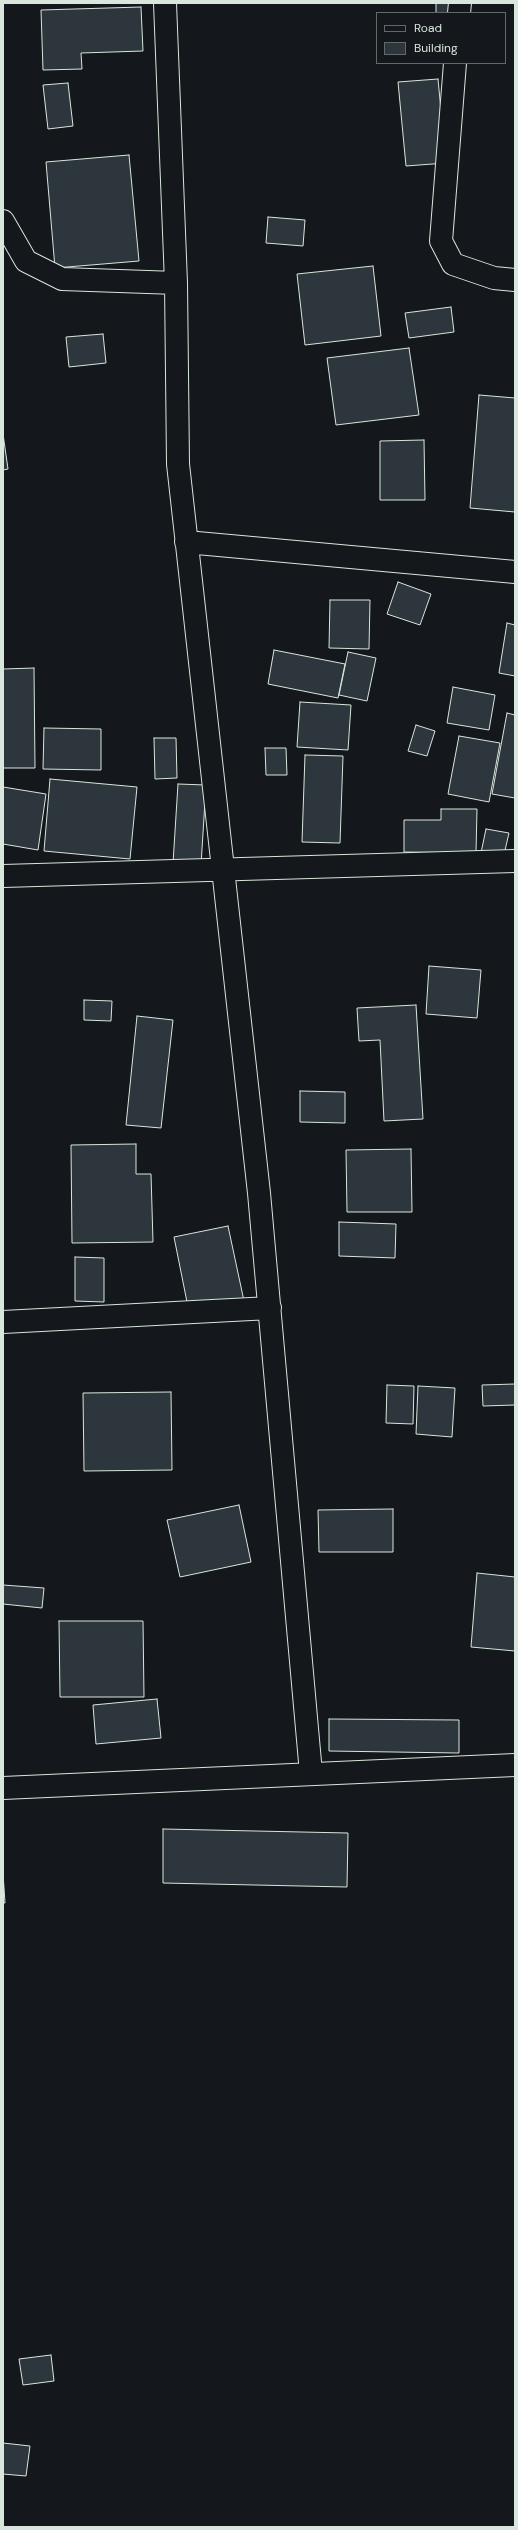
<!DOCTYPE html>
<style>
body{margin:0}
#map{position:relative;width:518px;height:2530px;overflow:hidden;background:#14181c;font-family:"DM Sans",sans-serif}
canvas{display:block}
.frame{position:absolute;inset:0;border:4px solid #d8e6dc;pointer-events:none}
.legend{position:absolute;left:376px;top:12px;width:130px;height:52px;box-sizing:border-box;background:#14181c;border:1px solid #626a69;margin:0;padding:5px 7px;list-style:none;font-size:12px;color:#d8e6dc}
.legend li{display:flex;align-items:center;gap:8px;height:20px}
.legend b{width:20px;border:1px solid #626a69}
</style>
<div id="map">
<canvas width="518" height="2530"></canvas>
<div class="frame"></div>
<ul class="legend">
<li><b style="height:5px;background:#14181c"></b>Road</li>
<li><b style="height:11px;background:#2c363c"></b>Building</li>
</ul>
</div>
<script>
const c = document.querySelector('canvas').getContext('2d');
c.lineJoin = 'round';
function paint(path, color) { c.fillStyle = color; c.fill(path, 'evenodd'); }
const toPath = rows => new Path2D(rows.map(r => 'M' + r).join(''));
function strokePath(path, color, width, dash) { c.strokeStyle = color; c.lineWidth = width; c.lineCap = dash ? 'butt' : 'round'; c.setLineDash(dash || []); c.stroke(path); }
const building = toPath([
 [436,3,459,3,459,13,436,13,436,3],
 [141,7,143,51,81,53,82,69,43,70,41,10,141,7],
 [438,79,446,163,406,166,398,82,438,79],
 [68,83,73,126,48,129,43,85,68,83],
 [129,155,139,261,55,268,46,162,129,155],
 [268,217,305,220,303,246,266,243,268,217],
 [373,266,381,336,305,345,297,274,373,266],
 [451,307,454,332,409,338,405,313,451,307],
 [103,334,106,363,69,367,66,337,103,334],
 [409,348,419,415,336,425,327,358,409,348],
 [479,395,515,398,515,512,470,508,479,395],
 [3,434,8,469,3,470,3,434],
 [424,440,425,500,380,500,380,441,424,440],
 [398,582,431,594,420,625,387,614,398,582],
 [330,600,370,600,369,649,329,648,330,600],
 [507,623,515,625,515,676,499,673,507,623],
 [274,650,345,664,338,698,268,684,274,650],
 [348,652,376,658,367,701,339,695,348,652],
 [34,668,35,768,3,768,3,669,34,668],
 [453,687,495,695,489,730,447,723,453,687],
 [300,702,351,705,348,750,297,747,300,702],
 [507,713,515,715,515,798,492,794,507,713],
 [416,725,435,731,427,756,408,751,416,725],
 [44,728,101,729,101,770,43,769,44,728],
 [459,736,500,743,489,802,448,794,459,736],
 [154,738,176,738,177,778,155,779,154,738],
 [265,748,286,748,287,775,266,775,265,748],
 [305,755,343,756,340,843,302,842,305,755],
 [50,779,137,787,130,859,44,851,50,779],
 [178,784,206,785,200,881,172,879,178,784],
 [3,787,46,794,38,850,3,844,3,787],
 [441,809,477,809,476,853,404,852,404,820,441,820,441,809],
 [486,829,509,833,500,872,478,867,486,829],
 [429,966,481,970,477,1018,426,1014,429,966],
 [84,1000,112,1001,111,1021,84,1020,84,1000],
 [416,1005,423,1119,384,1121,380,1040,359,1041,357,1008,416,1005],
 [137,1016,173,1020,161,1128,126,1125,137,1016],
 [300,1091,345,1092,345,1123,300,1122,300,1091],
 [136,1144,136,1174,151,1174,153,1242,72,1243,71,1145,136,1144],
 [411,1149,412,1212,347,1212,346,1150,411,1149],
 [339,1222,396,1224,395,1258,339,1256,339,1222],
 [228,1226,244,1301,189,1312,174,1237,228,1226],
 [75,1257,104,1258,104,1302,75,1301,75,1257],
 [515,1384,515,1405,483,1406,482,1385,515,1384],
 [387,1385,414,1386,413,1424,386,1423,387,1385],
 [418,1386,455,1388,452,1437,416,1434,418,1386],
 [171,1392,172,1470,84,1471,83,1393,171,1392],
 [239,1505,251,1562,180,1577,167,1520,239,1505],
 [393,1509,393,1552,319,1552,318,1510,393,1509],
 [477,1573,515,1577,515,1651,471,1647,477,1573],
 [3,1585,44,1588,42,1608,3,1604,3,1585],
 [59,1621,143,1621,144,1697,60,1697,59,1621],
 [157,1699,161,1738,96,1744,93,1705,157,1699],
 [329,1719,459,1720,459,1753,329,1751,329,1719],
 [163,1829,348,1833,347,1887,163,1883,163,1829],
 [3,1873,5,1903,3,1903,3,1873],
 [51,2355,54,2381,23,2385,19,2359,51,2355],
 [3,2443,30,2446,26,2476,3,2474,3,2443]
]);
paint(building, '#2c363c');
strokePath(building, '#d8e6dc', 1);
const minor = toPath([
 [165,3,176,283,178,464,259,1193,311,1773],
 [459,13,460,3],
 [455,63,441,241,453,264,494,278,515,280],
 [3,221,26,261,62,279,176,283],
 [186,542,515,572],
 [3,876,515,861],
 [3,1322,270,1308],
 [3,1788,515,1765]
]);
strokePath(minor, '#d8e6dc', 24);
strokePath(minor, '#14181c', 22);
</script>
